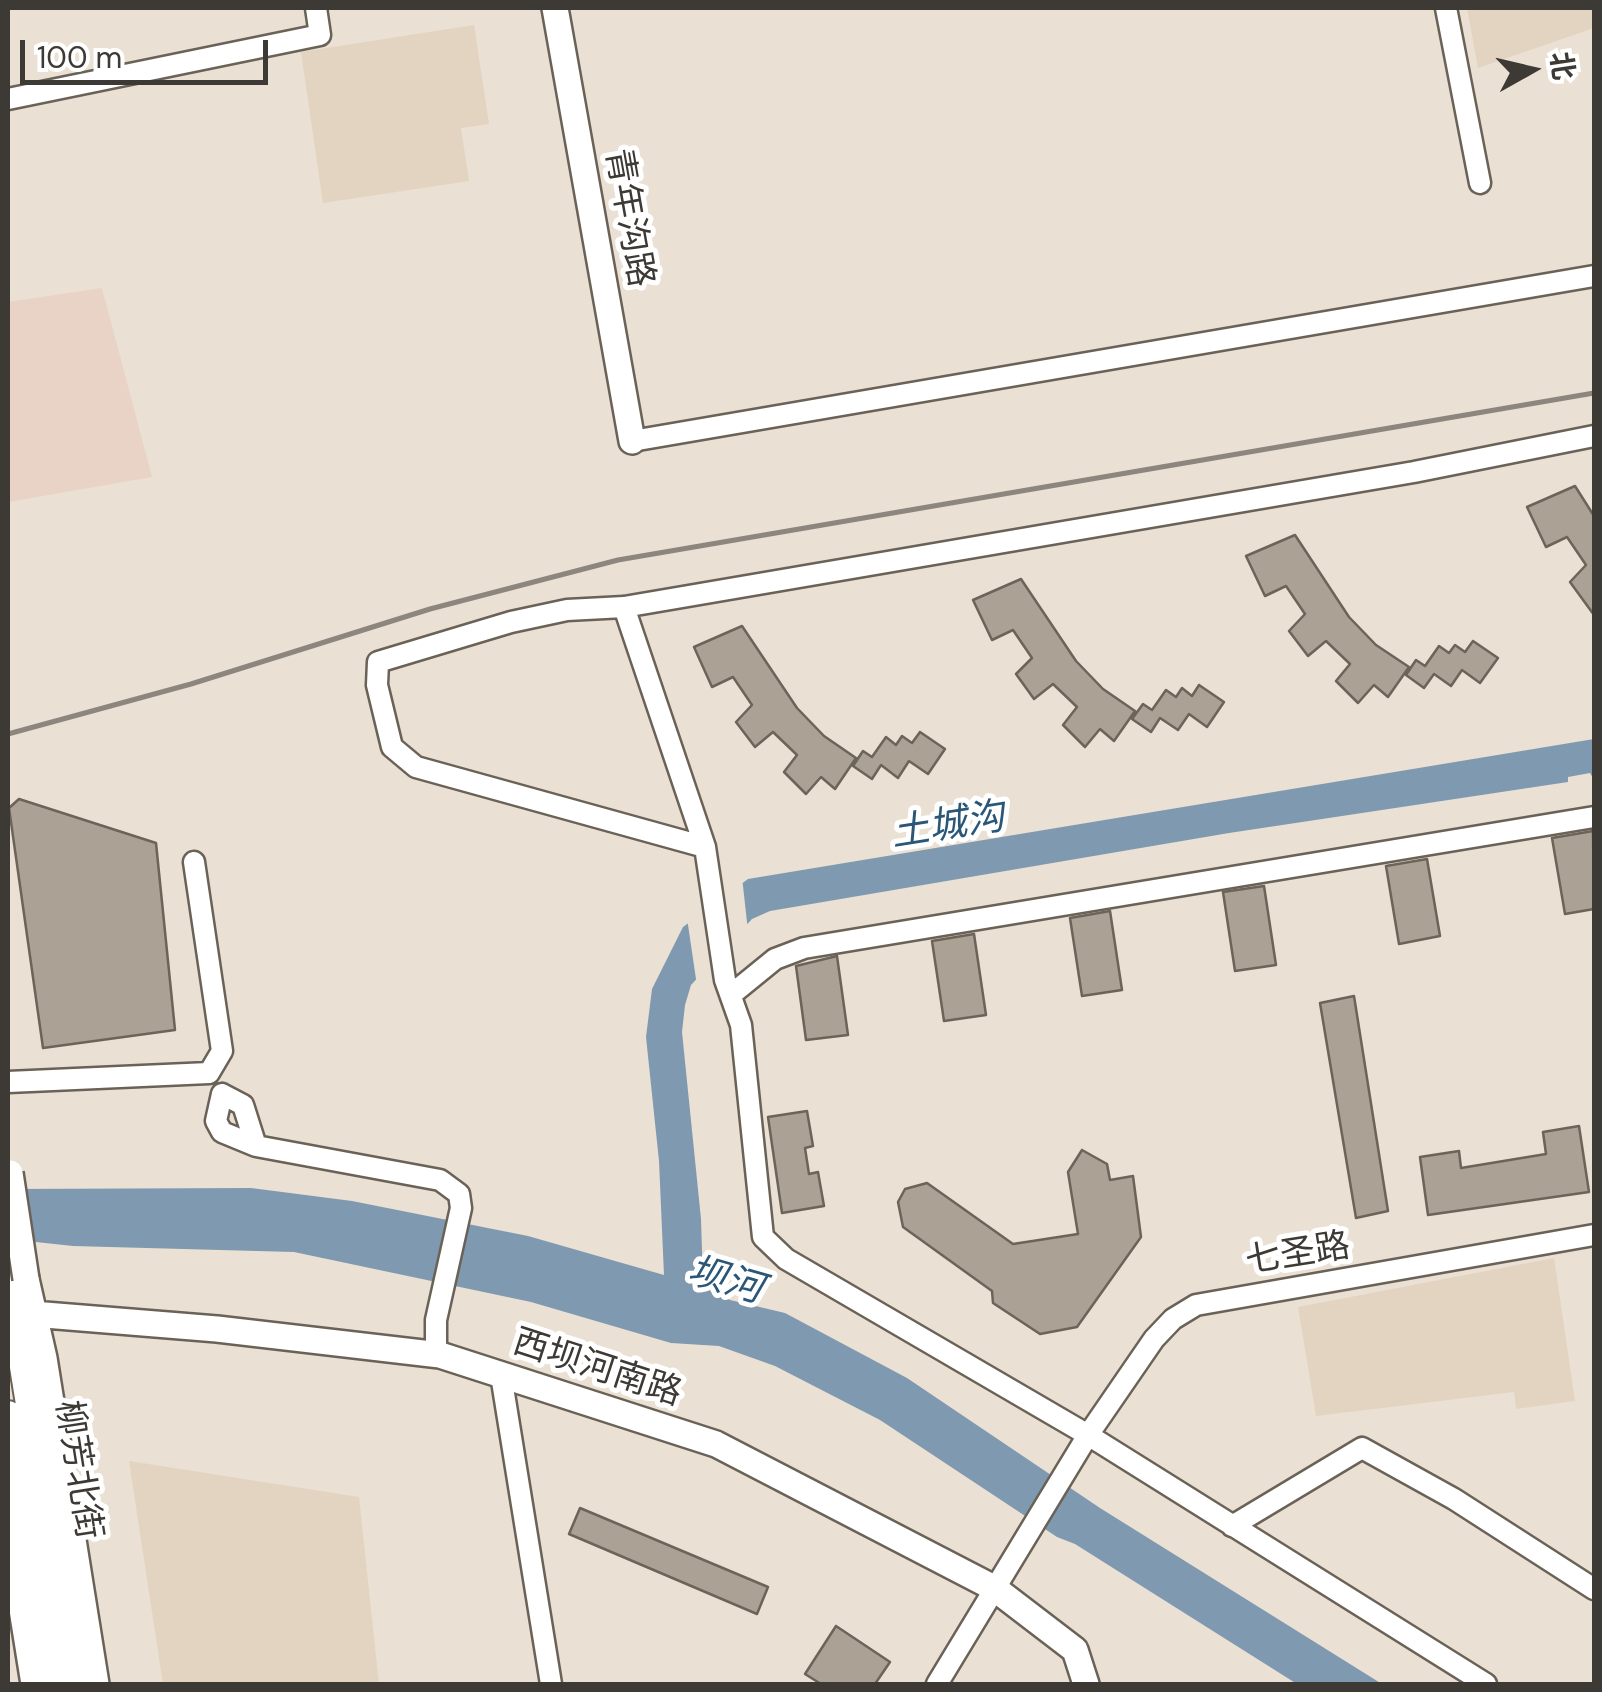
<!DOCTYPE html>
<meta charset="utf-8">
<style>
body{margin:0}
#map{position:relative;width:1602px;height:1692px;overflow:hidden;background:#eae0d3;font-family:"DM Sans","Noto Sans SC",sans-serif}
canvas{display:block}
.frame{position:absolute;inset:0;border:10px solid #3d3934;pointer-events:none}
.north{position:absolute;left:1482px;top:20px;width:100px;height:100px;-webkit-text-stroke:8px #fff;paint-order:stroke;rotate:82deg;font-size:28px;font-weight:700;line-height:40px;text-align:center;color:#3d3934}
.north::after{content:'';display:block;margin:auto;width:35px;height:45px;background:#3d3934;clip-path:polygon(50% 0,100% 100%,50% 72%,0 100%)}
.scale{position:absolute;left:20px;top:40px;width:248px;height:45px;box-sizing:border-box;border:5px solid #3d3934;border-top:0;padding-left:12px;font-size:30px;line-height:35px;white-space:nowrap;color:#3d3934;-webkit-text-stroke:8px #fff;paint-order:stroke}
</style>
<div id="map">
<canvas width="1602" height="1692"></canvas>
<div class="frame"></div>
<div class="north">北</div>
<div class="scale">100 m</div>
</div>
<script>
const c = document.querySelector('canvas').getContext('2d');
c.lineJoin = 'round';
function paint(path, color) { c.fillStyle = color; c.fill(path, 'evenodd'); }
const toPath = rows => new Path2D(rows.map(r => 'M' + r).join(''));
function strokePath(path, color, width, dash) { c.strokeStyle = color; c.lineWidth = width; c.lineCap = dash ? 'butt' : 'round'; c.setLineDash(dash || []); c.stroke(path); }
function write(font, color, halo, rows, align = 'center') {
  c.font = font + ' "DM Sans","Noto Sans SC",sans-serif'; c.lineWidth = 10; c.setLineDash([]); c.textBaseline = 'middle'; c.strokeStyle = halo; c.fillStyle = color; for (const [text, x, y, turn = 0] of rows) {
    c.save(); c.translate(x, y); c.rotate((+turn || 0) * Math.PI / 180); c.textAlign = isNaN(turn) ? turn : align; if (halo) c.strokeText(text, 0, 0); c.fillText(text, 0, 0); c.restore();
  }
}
paint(toPath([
 [1467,8,1594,8,1594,28,1478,68],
 [474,25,489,124,461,128,469,181,323,203,301,52],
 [1554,1258,1575,1401,1516,1409,1514,1392,1316,1416,1298,1307],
 [129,1461,359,1497,379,1684,163,1684]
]), '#e3d4c1');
paint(toPath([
 [102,288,152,477,8,502,8,302]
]), '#e9d3c6');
paint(toPath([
 [1594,739,1593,778,1590,773,1568,777,1568,782,1229,833,770,911,752,919,691,985,685,1005,682,1032,701,1219,703,1283,730,1300,785,1313,907,1378,1100,1508,1382,1684,1297,1684,1075,1544,1057,1537,880,1420,775,1366,719,1346,671,1343,531,1302,294,1252,73,1246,8,1239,8,1189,251,1188,352,1201,528,1236,664,1275,659,1161,646,1037,652,989,683,927,748,879]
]), '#7f99b0');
paint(toPath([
 [742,877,748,931,697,986,687,918]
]), '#eae0d3');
const building = toPath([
 [1575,486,1594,516,1594,615,1570,582,1586,565,1567,537,1546,547,1527,507,1575,486],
 [1295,535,1349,617,1376,645,1409,667,1388,697,1374,685,1358,703,1336,681,1350,664,1326,641,1308,656,1289,631,1305,614,1286,586,1265,596,1246,556,1295,535],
 [1021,579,1076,661,1103,689,1135,711,1114,741,1100,729,1085,747,1063,725,1077,707,1053,684,1034,699,1016,674,1032,658,1013,630,992,640,973,600,1021,579],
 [742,626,797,708,824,736,856,758,835,789,821,777,806,794,784,772,797,755,773,732,755,747,736,722,752,705,733,677,712,687,694,647,742,626],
 [1473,641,1498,658,1480,683,1462,670,1451,686,1434,674,1424,688,1406,675,1416,660,1425,666,1439,646,1449,653,1455,645,1465,652,1473,641],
 [1199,685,1224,702,1207,727,1189,714,1178,730,1160,718,1151,732,1132,719,1143,704,1152,710,1166,690,1176,697,1182,688,1192,696,1199,685],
 [920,732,945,749,928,774,909,761,898,778,881,765,872,779,853,766,863,751,872,757,886,737,896,745,902,736,912,743,920,732],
 [19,799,156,843,175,1030,43,1048,9,808,19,799],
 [1593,831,1594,909,1565,914,1552,838,1593,831],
 [1427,859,1440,936,1399,944,1386,866,1427,859],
 [1264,886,1276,965,1235,971,1223,892,1264,886],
 [1110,911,1122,990,1082,996,1070,918,1110,911],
 [974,934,986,1015,944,1021,932,941,974,934],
 [837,956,848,1035,806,1040,796,966,837,956],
 [1354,996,1388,1211,1356,1218,1320,1003,1354,996],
 [807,1111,813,1146,805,1148,809,1174,818,1172,824,1206,782,1213,768,1117,807,1111],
 [1579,1126,1589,1192,1428,1215,1420,1157,1459,1151,1461,1168,1546,1154,1543,1132,1579,1126],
 [1082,1150,1107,1164,1110,1180,1133,1176,1141,1237,1077,1327,1040,1334,993,1303,992,1291,903,1227,898,1202,905,1189,927,1183,1013,1244,1078,1234,1068,1172,1082,1150],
 [580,1508,768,1587,757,1614,569,1534,580,1508],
 [836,1626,890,1662,875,1684,821,1684,805,1674,836,1626]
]);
paint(building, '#aba195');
strokePath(building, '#6c6458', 2.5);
const minor = toPath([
 [1446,8,1480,183],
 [8,99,320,35,316,8],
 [632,441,1594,276],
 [624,607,705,847,725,980,741,1025,763,1237,786,1259,1088,1435,1486,1684],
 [705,847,416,767,392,747,377,685,378,662,511,622,567,610,624,607,1414,472,1594,436],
 [194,862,222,1051,209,1073],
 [732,994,775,959,804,948,1594,817],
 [8,1082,209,1073],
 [222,1094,243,1105,256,1146,222,1132,216,1121,222,1094],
 [256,1146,440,1180,459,1194,461,1208,436,1320,436,1355],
 [501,1375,551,1684],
 [1232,1526,1362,1448,1454,1499,1594,1589],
 [937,1684,1088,1435,1154,1339,1173,1319,1196,1305,1594,1235]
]);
const tertiary = toPath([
 [555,8,632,441],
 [26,1279,44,1358,96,1684],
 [8,1312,217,1329,440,1355,716,1444,994,1588,1075,1650,1086,1684],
 [8,1522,34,1684]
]);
const secondary = toPath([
 [8,1267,75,1684],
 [8,1415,54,1684]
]);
strokePath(minor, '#6a6256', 25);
strokePath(tertiary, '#6a6256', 30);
strokePath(secondary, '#6a6256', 32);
strokePath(minor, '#fff', 20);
strokePath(tertiary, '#fff', 25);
strokePath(secondary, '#fff', 28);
strokePath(toPath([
 [8,734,191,684,430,609,618,560,1594,393]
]), '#8d867e', 5);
const tertiaryBridge = toPath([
 [10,1173,26,1279]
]);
strokePath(tertiaryBridge, '#6a6256', 30, []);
strokePath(tertiaryBridge, '#fff', 25);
write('35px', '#3d3934', '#fff', [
 ["青年沟路",628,218,80],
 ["七圣路",1298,1255,-9],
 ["西坝河南路",597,1369,18],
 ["柳芳北街",77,1470,81]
]);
write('italic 38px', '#2a5678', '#fff', [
 ["土城沟",948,827,-9],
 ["坝河",725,1282,16]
]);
</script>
